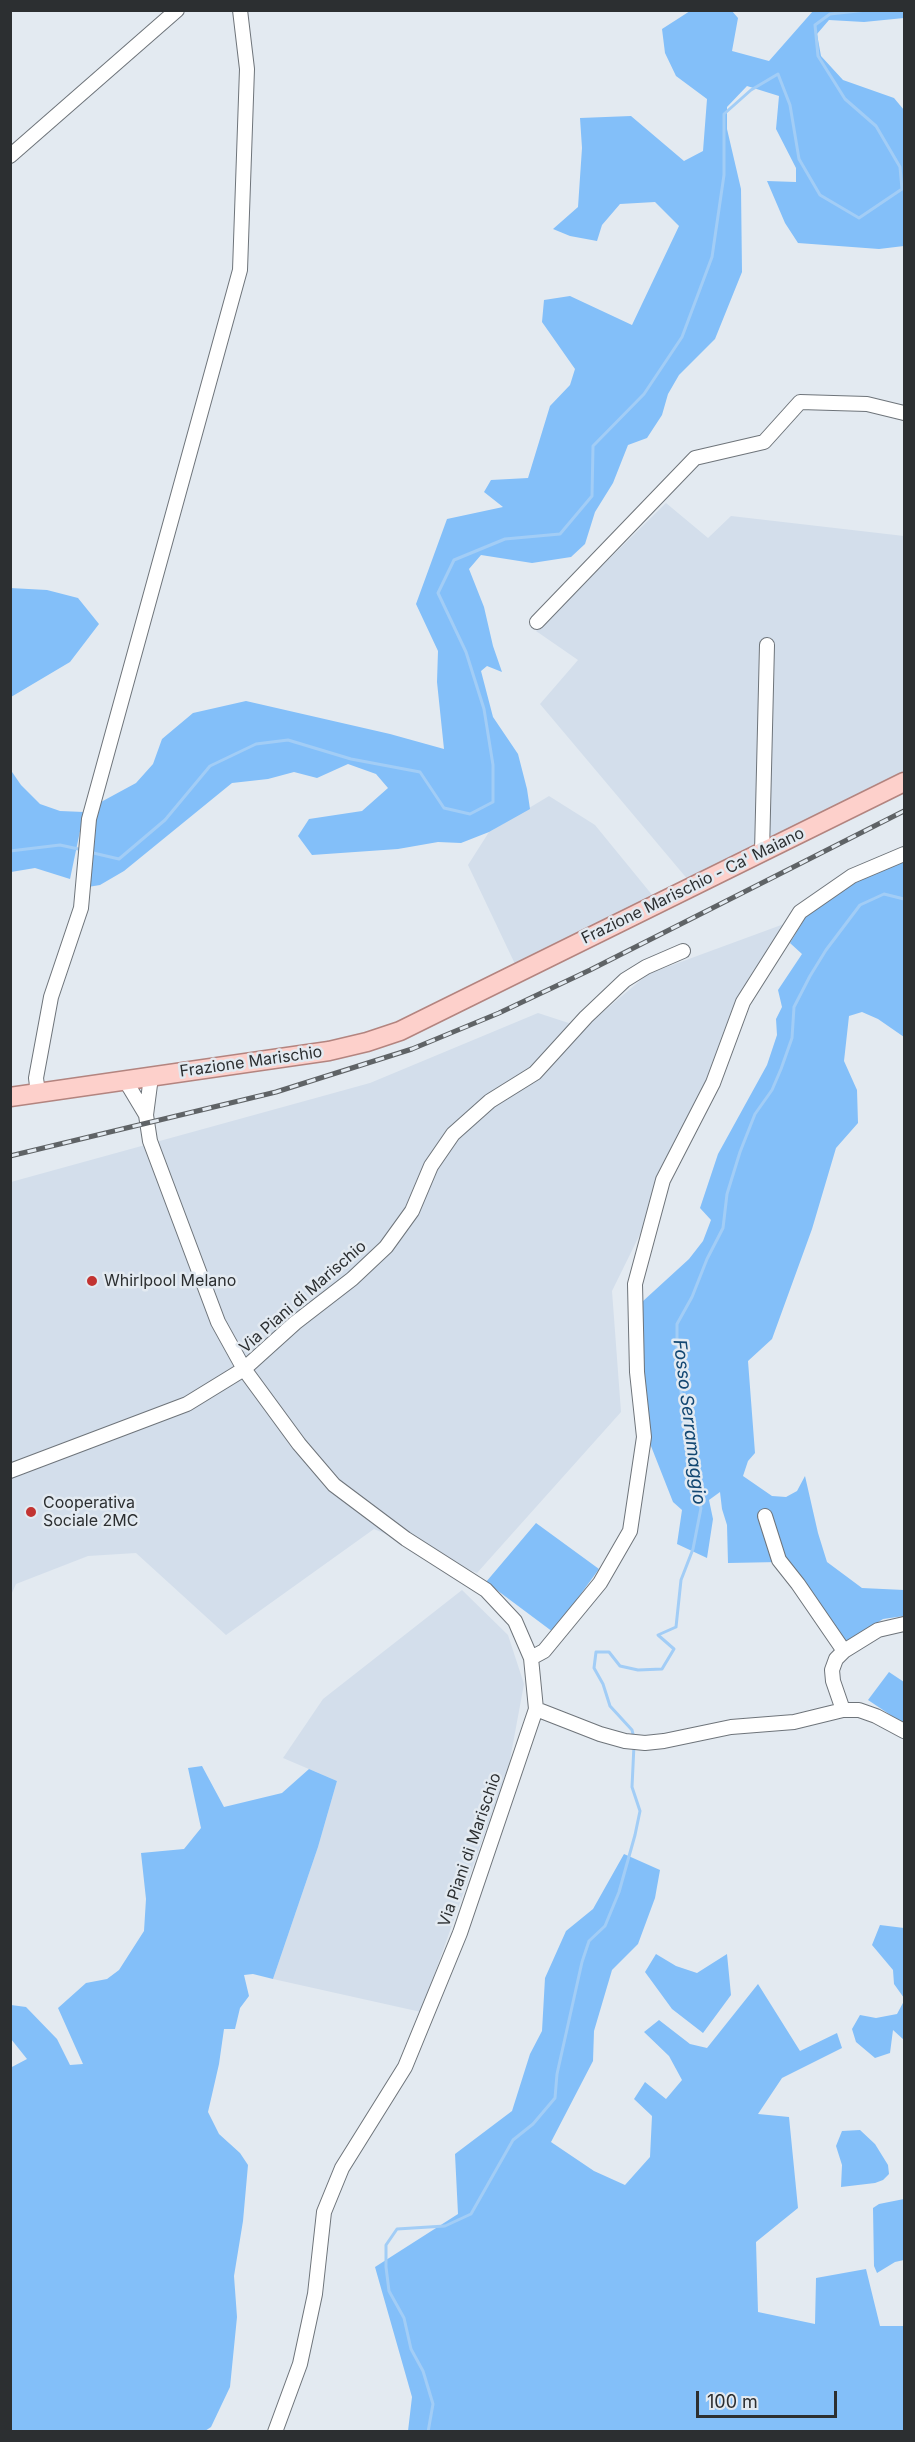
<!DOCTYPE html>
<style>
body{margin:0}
#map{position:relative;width:915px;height:2442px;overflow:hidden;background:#e3eaf1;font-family:Inter,sans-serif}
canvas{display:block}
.frame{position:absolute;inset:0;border:12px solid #2c2f31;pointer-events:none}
.scale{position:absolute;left:696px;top:2391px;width:141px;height:27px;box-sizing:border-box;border:3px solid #2c2f31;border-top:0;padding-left:8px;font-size:18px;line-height:21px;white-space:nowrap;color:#2c2f31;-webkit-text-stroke:4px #e3eaf1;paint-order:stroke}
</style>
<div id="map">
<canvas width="915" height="2442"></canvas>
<div class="frame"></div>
<div class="scale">100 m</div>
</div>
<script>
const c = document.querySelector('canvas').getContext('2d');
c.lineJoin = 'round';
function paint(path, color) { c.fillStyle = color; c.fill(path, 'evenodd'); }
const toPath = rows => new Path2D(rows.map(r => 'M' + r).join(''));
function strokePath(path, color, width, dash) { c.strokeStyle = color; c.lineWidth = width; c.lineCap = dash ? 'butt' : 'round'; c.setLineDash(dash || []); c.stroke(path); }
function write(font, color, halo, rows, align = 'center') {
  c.font = font + ' Inter,sans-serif'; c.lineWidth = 5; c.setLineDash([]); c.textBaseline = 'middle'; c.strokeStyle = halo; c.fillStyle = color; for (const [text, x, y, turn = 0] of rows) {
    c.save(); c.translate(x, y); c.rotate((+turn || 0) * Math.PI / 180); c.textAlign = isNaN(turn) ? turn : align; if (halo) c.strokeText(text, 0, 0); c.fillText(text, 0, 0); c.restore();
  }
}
paint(toPath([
 [666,503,708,538,731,516,904,536,904,772,689,881,540,704,578,660,536,631],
 [549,796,595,825,653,896,515,964,468,865,489,832],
 [784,924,749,978,676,1161,612,1291,621,1412,477,1573,374,1529,226,1635,136,1553,88,1556,16,1584,11,1595,11,1182,370,1083,538,1013,584,1028,648,974],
 [462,1590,508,1635,524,1684,509,1765,421,2012,273,1979,318,1847,337,1781,283,1758,323,1699]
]), '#d3deeb');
paint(toPath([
 [690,11,732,11,738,18,732,51,769,61,813,11,904,11,904,18,864,22,829,20,817,34,821,56,843,80,894,98,904,110,904,246,879,249,798,243,785,223,767,181,796,182,796,168,776,129,779,96,747,86,727,107,727,129,741,189,742,272,715,339,679,375,668,394,662,415,647,438,628,445,613,483,595,512,585,544,571,557,532,563,481,555,469,569,484,607,493,646,502,672,487,666,481,671,493,717,518,754,527,789,530,809,489,832,461,843,438,842,398,849,312,855,298,836,309,819,362,811,388,788,376,774,348,764,317,778,294,772,268,779,232,783,124,871,100,885,88,887,94,827,101,802,136,783,153,764,162,739,193,713,246,701,390,734,444,749,437,682,438,651,416,604,447,519,503,507,484,492,491,480,528,478,550,406,570,385,575,369,542,322,544,300,570,296,632,325,679,226,655,202,620,204,602,225,597,241,570,236,553,229,578,207,582,148,580,118,631,116,684,161,703,151,707,99,676,76,665,53,662,29],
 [10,588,47,590,78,598,99,624,70,662,11,697],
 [10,769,21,785,40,804,60,811,84,812,70,879,35,868,11,872],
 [904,860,904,1037,878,1019,862,1012,849,1016,844,1061,857,1090,858,1123,836,1148,812,1229,772,1339,748,1361,755,1453,748,1461,743,1476,772,1496,786,1497,797,1491,805,1476,818,1533,827,1562,862,1588,904,1590,904,1616,883,1619,842,1645,779,1562,728,1563,727,1525,722,1509,720,1492,709,1500,713,1519,707,1558,677,1544,682,1510,673,1502,649,1441,644,1396,642,1302,689,1259,703,1241,711,1220,700,1208,718,1154,767,1065,777,1035,776,1019,782,1007,778,990,802,954,790,943,808,913,842,885],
 [536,1523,599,1569,553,1632,486,1582],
 [889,1672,904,1682,904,1724,868,1700],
 [202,1766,224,1807,282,1793,309,1769,337,1781,318,1847,273,1979,253,1974,244,1975,249,1996,240,2008,235,2029,224,2029,219,2064,208,2112,219,2134,240,2153,248,2165,243,2221,234,2276,237,2317,230,2387,211,2427,205,2431,11,2431,10,2068,27,2059,11,2039,11,2005,26,2007,57,2039,70,2065,83,2064,58,2008,86,1983,107,1979,119,1970,144,1931,146,1899,141,1853,184,1849,201,1828,188,1768],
 [624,1854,660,1870,655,1898,638,1944,612,1970,594,2031,593,2061,551,2142,594,2171,625,2185,650,2157,652,2116,634,2099,645,2082,666,2099,682,2080,669,2056,644,2032,659,2020,690,2044,707,2048,758,1984,800,2051,837,2033,842,2048,782,2078,758,2114,789,2117,798,2208,756,2242,758,2312,815,2324,816,2278,866,2269,880,2326,904,2326,904,2431,408,2431,412,2397,375,2267,458,2214,455,2154,512,2111,530,2054,542,2031,545,1978,566,1931,593,1909],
 [880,1925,904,1928,904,1998,894,1984,893,1970,872,1945],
 [656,1954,676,1966,697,1973,727,1954,731,1995,703,2033,672,2009,645,1972],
 [904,2001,904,2040,893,2030,890,2053,875,2058,856,2042,852,2029,860,2015,876,2018,897,2014],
 [860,2130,875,2144,888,2165,889,2174,883,2180,875,2183,841,2187,842,2165,836,2146,842,2131],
 [904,2199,904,2260,895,2262,877,2273,874,2266,873,2208,879,2204]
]), '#83bff9');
strokePath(toPath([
 [10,851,60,845,83,850],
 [89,852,119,859,165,820,210,766,256,744,288,740,351,759,420,772,444,808,470,814,493,802,493,765,484,709,466,652,438,593,454,560,505,539,560,534,592,496,593,446,644,394,682,337,712,257,724,175,724,114,751,90,778,74,790,105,799,159,820,195,859,218,902,189,900,167,876,126,845,99,818,56,815,25,830,14,867,10],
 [634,1738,632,1730,610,1706,603,1684,594,1668,596,1652,609,1652,620,1666,638,1670,662,1669,674,1649,658,1635,676,1627,681,1580,693,1549,701,1508,691,1475,677,1358,677,1324,692,1297,707,1259,723,1228,727,1194,740,1152,755,1114,772,1090,781,1069,792,1038,794,1007,810,976,826,950,860,905,884,894,904,899],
 [428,2432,433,2404,423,2371,411,2349,404,2318,389,2291,386,2267,386,2245,397,2229,445,2226,471,2214,513,2140,533,2124,555,2098,557,2074,582,1962,589,1941,605,1926,619,1892,635,1835,640,1811,632,1787,634,1745]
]), '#a2cdf6', 3);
const minor = toPath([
 [10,156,177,10],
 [537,622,695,458,764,442,800,402,867,404,904,413],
 [762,852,767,645],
 [151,1077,146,1115,150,1141,218,1322,244,1369,299,1444,334,1485,406,1539,486,1590,515,1621,531,1658,536,1709,460,1933,405,2067,342,2168,324,2212,315,2294,300,2364,275,2432],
 [125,1080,146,1115],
 [38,1093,36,1078,51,997,81,908,89,819,240,270,247,69,240,10],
 [10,1471,187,1404,244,1369,295,1323,352,1279,386,1247,412,1211,431,1166,453,1134,490,1101,535,1073,586,1017,625,980,646,967,683,951],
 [765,1516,779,1560,798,1584,844,1651],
 [531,1658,544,1651,600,1583,630,1531,644,1437,637,1372,635,1284,663,1180,713,1083,743,1002,800,912,852,876,904,854],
 [536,1709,600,1734,625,1741,645,1743,664,1741,731,1727,794,1722,843,1710,859,1710,876,1716,904,1731],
 [843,1710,833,1681,832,1670,836,1659,844,1651,878,1630,904,1624]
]);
const major = toPath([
 [10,1097,329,1051,367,1042,400,1031,904,782]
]);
strokePath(minor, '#6e747a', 16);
strokePath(major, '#b3847f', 21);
strokePath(minor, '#fff', 14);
strokePath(major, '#fdd0cb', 18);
const rail = toPath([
 [10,1156,276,1092,412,1049,499,1013,590,970,904,811]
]);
strokePath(rail, '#5f6366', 5);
strokePath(rail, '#e3eaf1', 3, [9]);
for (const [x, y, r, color] of [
 [92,1281,6,"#c23331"],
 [31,1512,6,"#c23331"]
]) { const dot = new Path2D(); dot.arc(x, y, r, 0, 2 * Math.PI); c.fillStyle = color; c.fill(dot); strokePath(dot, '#e3eaf1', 2); }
write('16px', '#2c2f31', '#e3eaf1', [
 ["Frazione Marischio - Ca' Maiano",693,886,-26],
 ["Frazione Marischio",251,1062,-8],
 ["Via Piani di Marischio",303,1297,-41],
 ["Via Piani di Marischio",470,1850,-71]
]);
write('16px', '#2c2f31', '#e3eaf1', [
 ["Whirlpool Melano",104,1281],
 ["Cooperativa",43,1503],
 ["Sociale 2MC",43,1521]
], 'left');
write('italic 18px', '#124772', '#e3eaf1', [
 ["Fosso Serramaggio",689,1422,83]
]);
</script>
